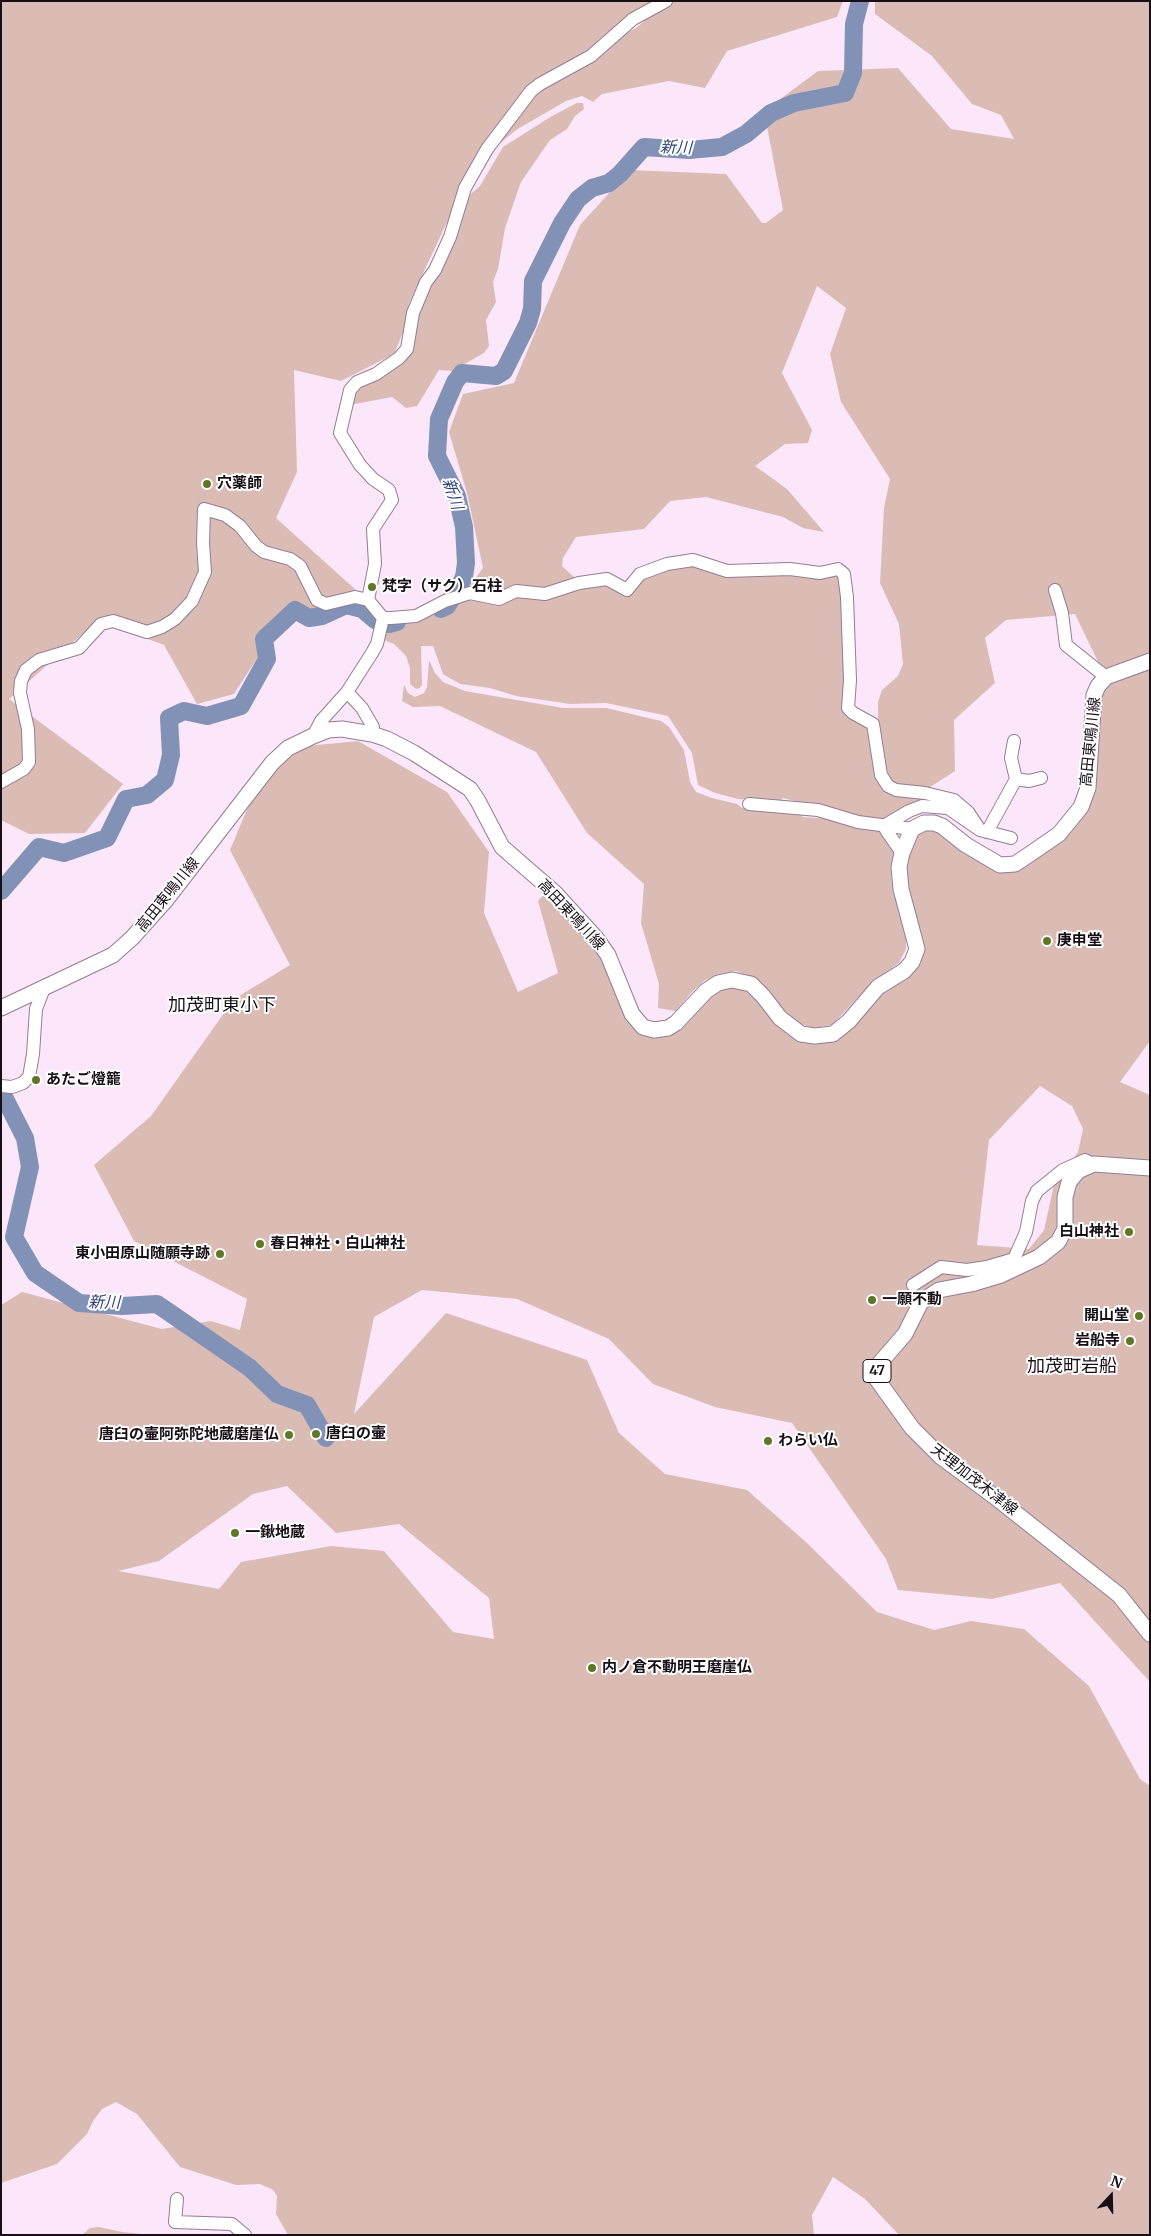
<!DOCTYPE html>
<meta charset="utf-8">
<style>
body{margin:0}
#map{position:relative;width:1151px;height:2236px;overflow:hidden;background:#fce7fa;font-family:Merriweather,serif}
canvas{display:block}
.frame{position:absolute;inset:0;border:2px solid #170e16;pointer-events:none}
.north{position:absolute;left:1086px;top:2171px;width:50px;height:50px;-webkit-text-stroke:4px #fff;paint-order:stroke;rotate:21deg;font-size:14px;font-weight:700;line-height:20px;text-align:center;color:#170e16}
.north::after{content:'';display:block;margin:auto;width:18px;height:22px;background:#170e16;clip-path:polygon(50% 0,100% 100%,50% 72%,0 100%)}
</style>
<div id="map">
<canvas width="1151" height="2236"></canvas>
<div class="frame"></div>
<div class="north">N</div>
</div>
<script>
const c = document.querySelector('canvas').getContext('2d');
c.lineJoin = 'round';
function paint(path, color) { c.fillStyle = color; c.fill(path, 'evenodd'); }
const toPath = rows => new Path2D(rows.map(r => 'M' + r).join(''));
function strokePath(path, color, width, dash) { c.strokeStyle = color; c.lineWidth = width; c.lineCap = dash ? 'butt' : 'round'; c.setLineDash(dash || []); c.stroke(path); }
function write(font, color, halo, rows, align = 'center') {
  c.font = font + ' Merriweather,"Noto Sans JP",serif'; c.lineWidth = 4; c.setLineDash([]); c.textBaseline = 'middle'; c.strokeStyle = halo; c.fillStyle = color; for (const [text, x, y, turn = 0] of rows) {
    c.save(); c.translate(x, y); c.rotate((+turn || 0) * Math.PI / 180); c.textAlign = isNaN(turn) ? turn : align; if (halo) c.strokeText(text, 0, 0); c.fillText(text, 0, 0); c.restore();
  }
}
paint(toPath([
 [1,1,661,1,572,62,539,78,465,184,409,303,404,330,394,354,341,381,294,370,297,472,276,518,356,590,317,618,292,604,234,694,197,704,164,645,98,620,9,699,123,784,85,833,29,834,1,820],
 [669,1,843,1,837,17,727,51,705,88,669,81,602,94,593,102,582,96,566,101,516,130,498,145,478,178,470,187,495,141,531,96,609,42,636,28],
 [875,1,1150,1,1150,655,1103,672,1075,614,1006,620,985,638,995,683,954,720,955,771,927,789,895,785,889,782,878,741,878,702,882,690,898,676,903,664,899,624,880,583,884,508,890,479,841,402,830,354,846,308,817,286,782,373,812,430,808,443,785,444,755,466,787,489,824,532,803,528,783,517,706,497,670,501,644,529,576,537,563,558,562,566,576,579,547,590,518,587,490,593,466,591,483,568,467,493,449,432,463,394,514,383,580,225,630,170,726,174,762,223,766,223,783,210,764,111,818,71,898,68,951,129,1014,139,1001,115,972,104,932,56,875,14],
 [577,103,583,103,584,109,575,116,567,129,550,140,521,182,505,228,498,269,493,282,496,302,486,320,489,346,484,353,452,371,439,370,417,406,406,408,392,397,350,405,353,390,400,362,465,199,480,186,503,147,552,116],
 [675,563,837,572,843,588,845,712,868,727,881,783,946,804,887,820,846,815,783,798,779,802,738,799,715,793,698,785,692,753,668,716,606,703,570,704,516,696,490,688,460,684,443,674,433,646,421,646,422,685,420,688,416,689,410,684,410,668,406,656,394,644,381,639,387,621,468,596,518,596,607,583,623,593,643,576],
 [429,660,435,673,443,682,465,691,563,708,606,708,661,721,669,727,684,750,690,782,696,792,712,798,737,804,742,808,749,806,805,811,802,817,835,819,878,826,894,848,891,877,906,934,906,949,899,963,868,987,832,1025,813,1028,795,1022,757,980,736,971,718,974,704,981,691,993,676,1011,658,1008,659,984,641,923,644,884,587,833,536,752,440,706,413,707,402,701,404,685,408,693,415,697,424,693,427,687],
 [1150,668,1150,1041,1120,1082,1150,1095,1150,1682,1060,1583,992,1599,898,1590,886,1559,792,1423,715,1407,653,1384,609,1339,517,1299,422,1290,374,1317,354,1414,446,1313,587,1360,619,1433,665,1474,747,1490,807,1543,877,1612,934,1630,971,1621,1024,1629,1089,1686,1140,1779,1150,1786,1150,2235,899,2235,865,2199,833,2177,812,2215,814,2235,288,2235,276,2214,277,2196,273,2190,260,2184,236,2185,180,2167,137,2114,116,2102,102,2109,93,2121,87,2134,57,2164,1,2183,1,1305,22,1292,162,1329,211,1321,240,1330,247,1299,134,1241,94,1165,151,1116,234,999,290,965,230,850,250,802,277,767,292,754,307,746,358,741,447,792,489,852,484,913,518,992,558,973,538,901,545,893,591,942,654,1037,711,996,721,989,732,986,748,989,775,1023,788,1034,799,1040,815,1043,870,1004,924,951,922,937,907,888,906,867,908,854,917,834,926,830,933,829,1017,870,1095,790,1101,697,1104,689,1110,683],
 [1040,1086,1072,1106,1083,1129,1078,1152,1054,1185,1044,1230,1029,1249,977,1245,989,1140],
 [287,1486,336,1533,399,1524,489,1598,494,1639,453,1632,384,1551,331,1546,241,1562,219,1589,118,1571,159,1561,253,1494],
 [99,2227,122,2232,151,2235,82,2235,90,2228]
]), '#dabcb5');
strokePath(toPath([
 [441,609,447,606,457,590,464,577,466,563,464,527,457,496,437,456,439,419,455,382,462,373,496,376,504,371,528,323,532,309,533,281,562,223,578,199,592,188,609,183,620,174,644,147,689,150,722,147,746,134,771,113,794,103,845,93,853,73,854,24,860,1],
 [1,891,39,847,64,853,107,838,126,799,147,795,165,780,171,755,169,718,184,711,207,716,241,706,267,659,264,639,295,610,309,618,322,616,346,605,362,609,375,620,389,624,397,622],
 [1,1091,25,1138,30,1167,14,1237,35,1273,79,1303,122,1306,157,1304,250,1368,277,1394,307,1405,326,1438]
]), '#8292b7', 18);
const minor = toPath([
 [666,1,633,19,591,56,540,84,531,91,487,149,465,188,450,237,435,270,426,282,413,313,407,349,399,358,376,374,357,382,350,390,340,433,360,465,373,479,389,490,392,500,373,529,375,564,368,600,383,618,391,618,416,616,445,601,470,593,499,599,516,591,545,594,579,583,607,579,627,590,640,574,667,564,693,560,727,571,790,569,820,573,838,569,844,574,847,597,850,680,848,708,853,713,873,724,881,775,888,786,896,790,925,793,954,800,968,812,980,830],
 [1055,590,1062,613,1066,645,1106,677],
 [347,692,362,708,373,727,372,734],
 [313,736,321,721,347,692,372,653,377,644,383,618],
 [1014,741,1011,758,1016,779],
 [1,782,24,769,29,762,28,729,20,693,21,681,26,670,39,660,79,648,101,624,113,621,147,632,162,627,175,619,192,601,205,572,203,543,204,509,225,515,240,526,256,546,264,552,290,559,300,566,317,600,326,604,355,597,368,600],
 [749,804,818,810,858,822,912,829],
 [987,832,1016,779,1029,781,1041,778],
 [902,853,886,830,887,824,909,811,922,806,948,808,980,830,1011,838],
 [1,1086,12,1087,23,1083,29,1077,33,1054,36,1009,44,988],
 [913,1285,941,1267,967,1270,987,1267,1014,1259,1026,1232,1032,1201,1037,1191,1063,1170,1085,1160,1089,1162],
 [177,2199,175,2222,232,2224,245,2235]
]);
const major = toPath([
 [1,1008,113,955,132,938,166,900,272,763,288,748,313,736,328,730,342,729,372,734,387,739,414,753,470,789,478,801,502,847,556,894,596,938,608,955,632,1014,643,1027,654,1030,668,1028,676,1023,706,991,718,983,732,980,751,984,763,996,780,1018,801,1034,815,1036,833,1034,849,1021,878,987,904,971,912,962,917,949,901,889,899,867,902,853,912,829,924,823,934,823,942,826,966,845,1000,865,1015,864,1030,854,1059,834,1081,807,1088,788,1094,695,1098,686,1106,677,1150,661],
 [1150,1168,1094,1164,1078,1171,1069,1182,1065,1197,1065,1229,1058,1242,1039,1257,1001,1275,971,1284,939,1290,921,1302,905,1334,879,1364,876,1378,912,1428,941,1457,999,1500,1119,1595,1150,1634]
]);
strokePath(minor, '#947c91', 14);
strokePath(major, '#947c91', 17);
strokePath(minor, '#fff', 12);
strokePath(major, '#fff', 15);
for (const [x, y, r, color] of [
 [207,484,5,"#607728"],
 [372,587,5,"#607728"],
 [1047,941,5,"#607728"],
 [36,1080,5,"#607728"],
 [1129,1232,5,"#607728"],
 [260,1244,5,"#607728"],
 [220,1254,5,"#607728"],
 [872,1300,5,"#607728"],
 [1139,1316,5,"#607728"],
 [1130,1341,5,"#607728"],
 [316,1434,5,"#607728"],
 [289,1435,5,"#607728"],
 [768,1441,5,"#607728"],
 [235,1533,5,"#607728"],
 [592,1668,5,"#607728"]
]) { const dot = new Path2D(); dot.arc(x, y, r, 0, 2 * Math.PI); c.fillStyle = color; c.fill(dot); strokePath(dot, '#fff', 2); }
for (const [x, y, w] of [
 [877,1371,28]
]) { const box = new Path2D(); box.roundRect(x - w / 2, y - 11.5, w, 23, 4); c.fillStyle = '#fff'; c.fill(box); strokePath(box, '#170e16', 1); }
write('bold 14px', '#170e16', null, [
 ["47",877,1371]
]);
write('bold 15px', '#170e16', '#fff', [
 ["穴薬師",217,484],
 ["梵字（サク）石柱",382,587],
 ["庚申堂",1057,941],
 ["あたご燈籠",46,1080],
 ["白山神社",1119,1232,"right"],
 ["春日神社・白山神社",270,1244],
 ["東小田原山随願寺跡",210,1254,"right"],
 ["一願不動",882,1300],
 ["開山堂",1129,1316,"right"],
 ["岩船寺",1120,1341,"right"],
 ["唐臼の壷",326,1434],
 ["唐臼の壷阿弥陀地蔵磨崖仏",279,1435,"right"],
 ["わらい仏",778,1441],
 ["一鍬地蔵",245,1533],
 ["内ノ倉不動明王磨崖仏",602,1668]
], 'left');
write('15px', '#170e16', '#fff', [
 ["高田東鳴川線",1091,742,-84],
 ["高田東鳴川線",168,895,-51],
 ["高田東鳴川線",571,915,47],
 ["天理加茂木津線",974,1480,38]
]);
write('italic 16px', '#324477', '#fff', [
 ["新川",676,148,2],
 ["新川",452,494,71],
 ["新川",104,1303,1]
]);
write('18px', '#170e16', '#fff', [
 ["加茂町東小下",222,1006],
 ["加茂町岩船",1072,1367]
]);
</script>
